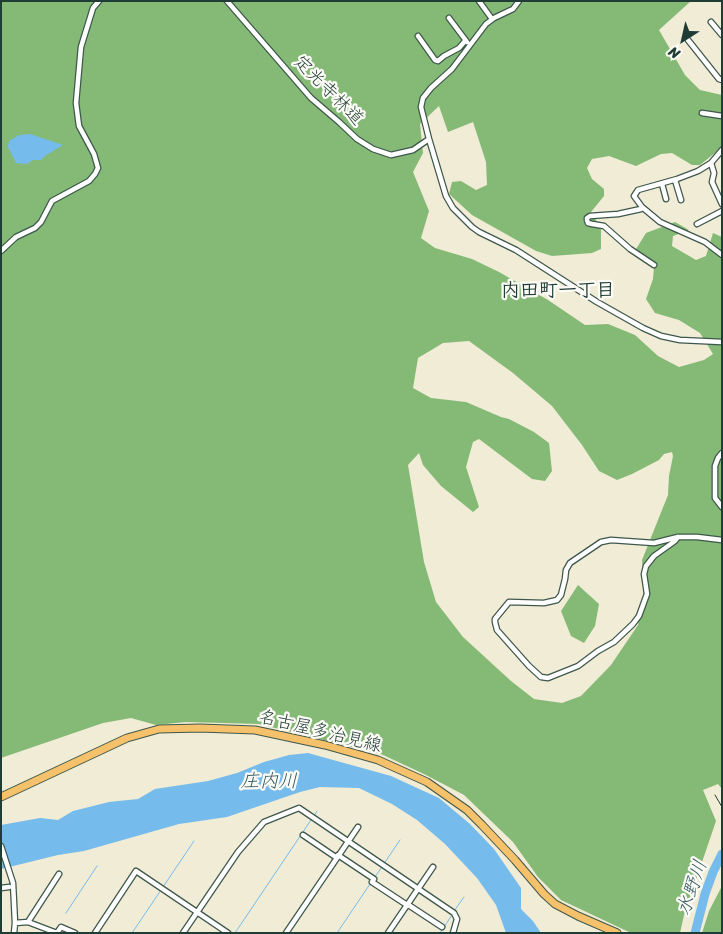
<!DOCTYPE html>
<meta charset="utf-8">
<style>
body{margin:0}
#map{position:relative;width:723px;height:934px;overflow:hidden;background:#f1ecd5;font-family:Sriracha,sans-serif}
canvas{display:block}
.frame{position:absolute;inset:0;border:2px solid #1f3d34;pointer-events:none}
.north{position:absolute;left:658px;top:15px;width:50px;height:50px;-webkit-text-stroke:4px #fdfcf7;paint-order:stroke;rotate:215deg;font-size:14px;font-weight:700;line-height:20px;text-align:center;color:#1f3d34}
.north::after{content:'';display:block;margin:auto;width:18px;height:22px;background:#1f3d34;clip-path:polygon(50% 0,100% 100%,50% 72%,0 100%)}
</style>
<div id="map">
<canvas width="723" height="934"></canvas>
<div class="frame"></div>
<div class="north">N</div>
</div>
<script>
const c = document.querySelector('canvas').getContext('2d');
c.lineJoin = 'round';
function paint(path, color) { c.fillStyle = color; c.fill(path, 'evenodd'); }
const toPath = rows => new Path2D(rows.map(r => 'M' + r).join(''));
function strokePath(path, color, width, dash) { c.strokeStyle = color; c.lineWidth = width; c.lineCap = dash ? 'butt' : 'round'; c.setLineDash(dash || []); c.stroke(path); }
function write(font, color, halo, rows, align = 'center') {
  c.font = font + ' Sriracha,"Klee One",sans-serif'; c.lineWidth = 4.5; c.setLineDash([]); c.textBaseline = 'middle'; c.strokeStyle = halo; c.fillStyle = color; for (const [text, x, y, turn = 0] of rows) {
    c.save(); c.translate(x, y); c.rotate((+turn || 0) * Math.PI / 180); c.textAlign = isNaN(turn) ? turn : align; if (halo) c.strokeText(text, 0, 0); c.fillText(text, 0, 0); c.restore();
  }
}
paint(toPath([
 [1,1,691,1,659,30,685,75,700,90,722,95,721,148,700,165,692,165,672,153,661,154,636,166,609,156,592,159,587,168,592,179,604,189,604,196,591,212,601,228,601,249,592,253,552,256,536,251,472,215,449,194,452,182,461,181,476,190,487,185,486,162,473,122,448,132,439,106,420,124,423,153,413,172,429,211,421,238,435,248,472,259,499,272,548,300,585,325,608,324,635,335,658,356,679,367,704,360,713,354,700,333,679,320,655,313,646,299,653,279,654,267,633,254,646,233,675,222,689,230,673,236,672,246,696,260,706,256,713,233,722,237,722,789,718,784,703,790,716,821,684,915,680,933,631,933,561,900,538,877,513,842,464,795,426,775,381,754,259,724,186,722,156,725,131,718,103,723,1,758],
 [469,341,513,373,552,406,582,445,599,471,617,480,632,474,659,460,664,454,672,452,673,456,669,476,668,495,642,560,644,591,638,625,611,665,581,696,562,703,534,699,511,681,463,637,436,602,424,562,408,465,419,453,423,465,441,486,473,512,479,507,466,467,473,442,479,439,532,479,545,481,552,471,549,443,534,432,509,419,501,417,466,402,431,398,413,388,418,358,443,343],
 [578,585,599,604,595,626,584,643,571,636,561,611],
 [722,886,722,933,702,933,709,911]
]), '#84ba76');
paint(toPath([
 [30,134,63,145,45,156,41,160,33,160,27,164,16,163,8,147,9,141,19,135],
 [308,753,391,776,439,798,470,824,494,849,521,888,521,909,533,921,541,933,506,933,496,905,477,878,445,844,417,820,392,804,359,788,320,787,300,792,227,817,179,824,84,851,58,855,1,869,1,825,40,818,58,820,73,811,109,802,138,799,155,789,208,781,237,773,264,762,289,755]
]), '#75bbec');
strokePath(toPath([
 [314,816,317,811],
 [375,877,400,840],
 [163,887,194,841],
 [454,911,464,897],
 [66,913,97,866],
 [393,922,414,891,413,888],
 [39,924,57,930],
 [132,933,161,890],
 [235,933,311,820],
 [337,933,370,884],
 [440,933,452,915]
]), '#75bbec', 1);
strokePath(toPath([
 [695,933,705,894,713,872,722,854]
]), '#75bbec', 9);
const minor = toPath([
 [227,1,311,98,339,122,357,139,373,149,391,155,413,150,429,139],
 [479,1,492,19],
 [519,1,513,9,494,18,486,24,452,69,431,88,423,98,421,107,429,139,446,196,453,208,472,227,479,232,516,250,597,302,643,328,661,336,680,340,722,342],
 [449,18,467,42],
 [711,22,722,35],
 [418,36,435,60,438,61,444,56,459,48,465,41],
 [688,40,719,79,722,80],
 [702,113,722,116],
 [722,150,711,163,698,171,677,179,638,190,634,196,642,207,660,222,705,242,722,255],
 [711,163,714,173,712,182,722,204],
 [675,180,681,200],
 [662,184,666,199],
 [642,207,641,209,618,214,590,216,587,218,587,220,588,223,592,224,604,226,630,249,654,265],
 [697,224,722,211],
 [1,251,16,237,35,228,41,222,52,201,89,181,95,174,98,168,94,154,79,126,76,103,81,47,93,8,99,1],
 [722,453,718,458,715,466,715,498,722,507],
 [678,537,675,541,654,556,646,566,644,574,647,594,639,616,633,624,614,642,598,651,578,666,548,678,541,677,529,666,497,630,495,622,495,619,509,602,544,603,557,600,561,595,565,579,566,570,570,563,601,542,611,540,654,543,678,537,697,537,722,540],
 [303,835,337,858],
 [1,846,13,883,15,923,14,933],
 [338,855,374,879,372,882,407,905],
 [1,888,9,887],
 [407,904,442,927],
 [28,922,59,874],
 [15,923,28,922,57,933,61,927,75,933],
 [95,933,136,871,228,933],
 [183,933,238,852,264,822,299,808,454,913,457,919,453,933],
 [286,933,358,827],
 [388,933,433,867]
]);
const primary = toPath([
 [1,797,127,738,159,729,200,728,255,730,325,745,378,760,427,782,467,810,482,825,515,860,544,894,555,904,578,916,617,933]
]);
strokePath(minor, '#3e574c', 7);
strokePath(primary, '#3e574c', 9);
strokePath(minor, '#fff', 4.5);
strokePath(primary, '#f5c16b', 7);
strokePath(toPath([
 [715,795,722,807]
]), '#1f3d34', 1);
write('18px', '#1f3d34', '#fdfcf7', [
 ["定光寺林道",328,91,45],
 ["名古屋多治見線",320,732,14]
]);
write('bold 19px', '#1f3d34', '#fdfcf7', [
 ["内田町一丁目",558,291]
]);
write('italic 19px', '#345c62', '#fdfcf7', [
 ["庄内川",269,782],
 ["水野川",693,888,-71]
]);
</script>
